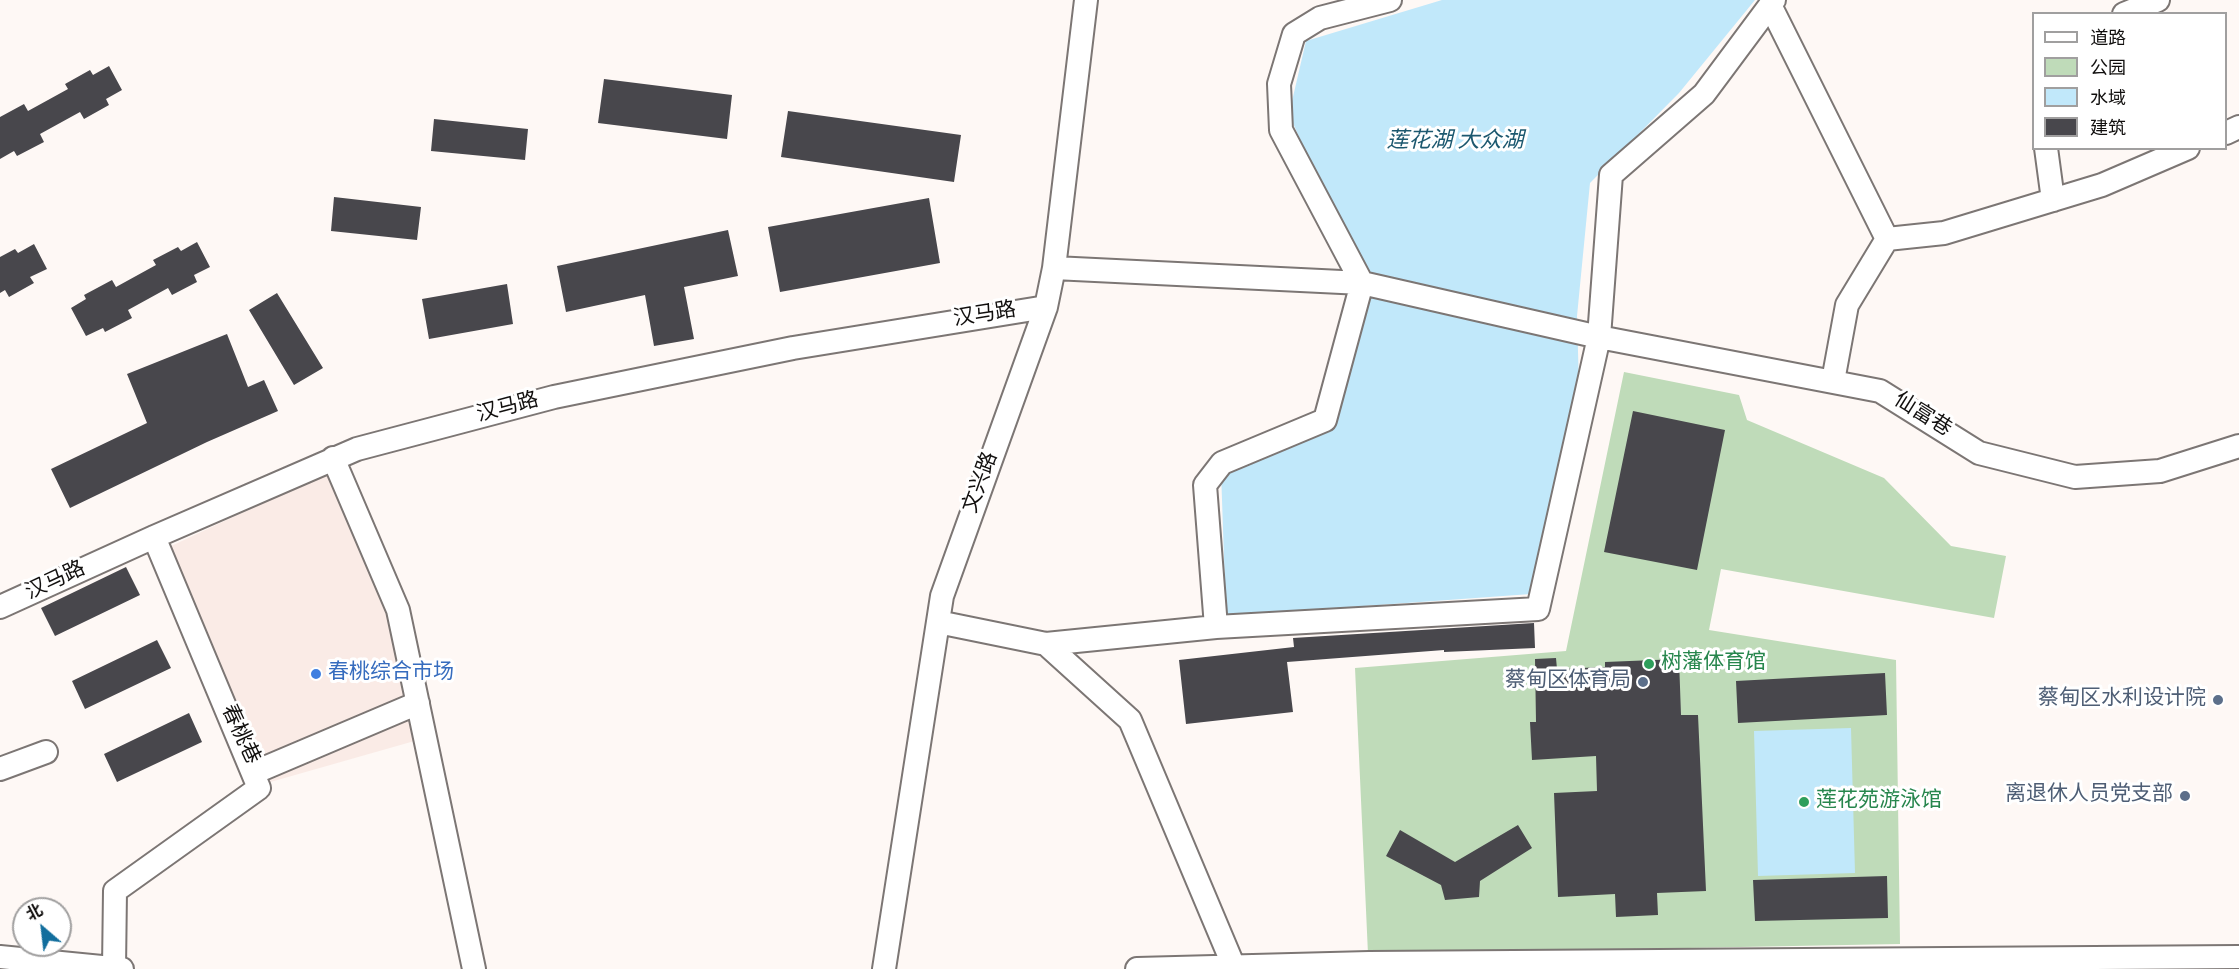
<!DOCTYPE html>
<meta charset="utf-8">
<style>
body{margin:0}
#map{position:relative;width:2239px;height:969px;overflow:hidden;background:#fef8f5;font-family:Spectral,"Noto Sans SC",serif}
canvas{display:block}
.legend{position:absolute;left:2032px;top:12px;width:195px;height:138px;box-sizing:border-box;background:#fff;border:2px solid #a09f9f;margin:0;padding:8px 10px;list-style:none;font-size:18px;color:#110f0e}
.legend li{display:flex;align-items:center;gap:12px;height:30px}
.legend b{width:30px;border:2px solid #a09f9f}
.north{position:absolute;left:12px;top:897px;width:60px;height:60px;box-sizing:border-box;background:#fff;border:2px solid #a09f9f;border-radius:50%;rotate:332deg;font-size:16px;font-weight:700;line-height:24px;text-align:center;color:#110f0e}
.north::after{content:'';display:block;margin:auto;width:21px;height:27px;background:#126e9d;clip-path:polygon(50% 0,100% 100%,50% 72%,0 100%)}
</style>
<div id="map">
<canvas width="2239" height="969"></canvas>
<ul class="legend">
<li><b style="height:8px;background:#fff"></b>道路</li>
<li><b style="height:16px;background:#bfdbb9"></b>公园</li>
<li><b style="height:16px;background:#c1e8fa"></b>水域</li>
<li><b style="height:16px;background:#48474c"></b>建筑</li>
</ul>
<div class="north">北</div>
</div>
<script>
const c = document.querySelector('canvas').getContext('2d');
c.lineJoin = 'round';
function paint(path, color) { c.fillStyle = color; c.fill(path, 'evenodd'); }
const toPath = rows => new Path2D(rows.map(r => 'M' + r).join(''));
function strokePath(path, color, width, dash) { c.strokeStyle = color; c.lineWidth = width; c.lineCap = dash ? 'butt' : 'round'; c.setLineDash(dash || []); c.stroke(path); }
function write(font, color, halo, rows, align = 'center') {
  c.font = font + ' Spectral,"Noto Sans SC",serif'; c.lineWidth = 6; c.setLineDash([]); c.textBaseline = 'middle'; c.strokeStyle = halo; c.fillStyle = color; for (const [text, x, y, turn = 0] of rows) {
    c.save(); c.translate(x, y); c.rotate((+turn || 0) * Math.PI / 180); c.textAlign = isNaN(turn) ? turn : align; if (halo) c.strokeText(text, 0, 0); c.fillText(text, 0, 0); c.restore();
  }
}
paint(toPath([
 [337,468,398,610,425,738,267,783,167,548]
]), '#faebe6');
paint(toPath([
 [1624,372,1739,395,1747,420,1884,478,1951,546,2006,556,1994,618,1721,569,1709,630,1896,660,1900,944,1368,954,1355,668,1566,651]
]), '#bfdbb9');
paint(toPath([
 [1442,0,1755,0,1679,93,1590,183,1577,316,1579,387,1531,594,1226,616,1221,471,1334,422,1370,301,1289,114,1306,41],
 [1851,728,1855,873,1758,876,1754,731]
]), '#c1e8fa');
paint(toPath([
 [109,66,122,90,106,99,109,105,84,119,80,112,40,134,44,142,17,156,14,151,0,159,0,117,24,104,28,111,68,89,65,84,90,70,93,75],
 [604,79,732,95,727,139,598,123],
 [788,111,961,135,954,182,781,157],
 [434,119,528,129,525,160,431,151],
 [334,197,421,207,417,240,331,231],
 [929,198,940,263,780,292,768,227],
 [728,230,738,276,684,287,694,339,654,346,645,295,566,312,557,266],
 [197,242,210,267,194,275,197,282,172,295,168,288,128,310,132,318,105,332,103,328,86,336,71,308,86,299,84,295,112,280,116,287,156,265,153,260,178,247,181,251],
 [34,244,47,269,30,277,34,283,9,297,5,290,0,293,0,257,15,249,18,253],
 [507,284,513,324,429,339,422,299],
 [277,293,323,368,294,385,249,310],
 [227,334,248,387,264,380,278,411,207,442,70,508,51,469,147,423,127,374],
 [1633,411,1725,430,1697,570,1604,552],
 [126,567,140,595,55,636,41,608],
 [1534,623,1535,648,1444,652,1444,650,1287,662,1293,712,1186,724,1179,660,1294,647,1293,638],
 [157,640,171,668,85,709,72,681],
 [1556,658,1557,669,1605,667,1605,662,1679,659,1681,715,1698,715,1706,891,1657,893,1658,915,1616,917,1615,894,1558,897,1554,793,1597,791,1596,756,1532,760,1530,722,1536,722,1535,659],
 [1885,673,1887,715,1738,723,1736,681],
 [189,713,202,742,117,782,104,754],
 [1518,825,1532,848,1480,881,1479,897,1445,900,1441,885,1386,856,1400,830,1455,862],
 [1887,876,1888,918,1755,921,1753,880]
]), '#48474c');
const minor = toPath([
 [1770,5,1887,239],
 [2124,14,2158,0],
 [2226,133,2239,127],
 [2046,148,2053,200],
 [1054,268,1362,283,1599,337,1880,391,1979,453,2075,477,2160,471,2239,446],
 [1833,381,1847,305,1887,239,1944,233,2102,185,2188,148],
 [333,458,398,610,474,969],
 [0,607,154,537,357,449,554,397,793,348,1046,307],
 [938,622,1046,644,1130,720,1234,967],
 [1216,627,1205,485,1222,463,1325,420,1362,283,1281,130,1279,84,1294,34,1320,18,1390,0],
 [1046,644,1216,627,1538,609,1599,337,1611,175,1704,94,1774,0],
 [0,769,46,752],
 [253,773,418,703],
 [0,957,122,969],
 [114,968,115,891,259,788,154,537],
 [884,969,942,596,1046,307,1054,268,1086,0],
 [1137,969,1369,963,2239,957]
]);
strokePath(minor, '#7c7674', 26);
strokePath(minor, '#fff', 22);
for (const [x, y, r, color] of [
 [1649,664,6,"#2e9e5b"],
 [316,674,6,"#3f7fe0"],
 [1643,682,6,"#5c6f8a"],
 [2218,700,6,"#5c6f8a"],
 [2185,796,6,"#5c6f8a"],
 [1804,802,6,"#2e9e5b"]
]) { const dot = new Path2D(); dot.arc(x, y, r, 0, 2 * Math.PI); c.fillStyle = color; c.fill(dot); strokePath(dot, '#fff', 2); }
write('21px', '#110f0e', '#fff', [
 ["汉马路",985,316,-9],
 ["汉马路",508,409,-15],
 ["仙富巷",1922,416,32],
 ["文兴路",982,483,-70],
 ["汉马路",56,582,-25],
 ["春桃巷",239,735,65]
]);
write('21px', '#27864d', '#fff', [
 ["树藩体育馆",1661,664],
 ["莲花苑游泳馆",1816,802]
], 'left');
write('21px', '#366cbe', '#fff', [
 ["春桃综合市场",328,674]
], 'left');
write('21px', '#4e5e75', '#fff', [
 ["蔡甸区体育局",1631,682],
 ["蔡甸区水利设计院",2206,700],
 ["离退休人员党支部",2173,796]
], 'right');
write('italic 22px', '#1c586f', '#fff', [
 ["莲花湖 大众湖",1455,143]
]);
</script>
